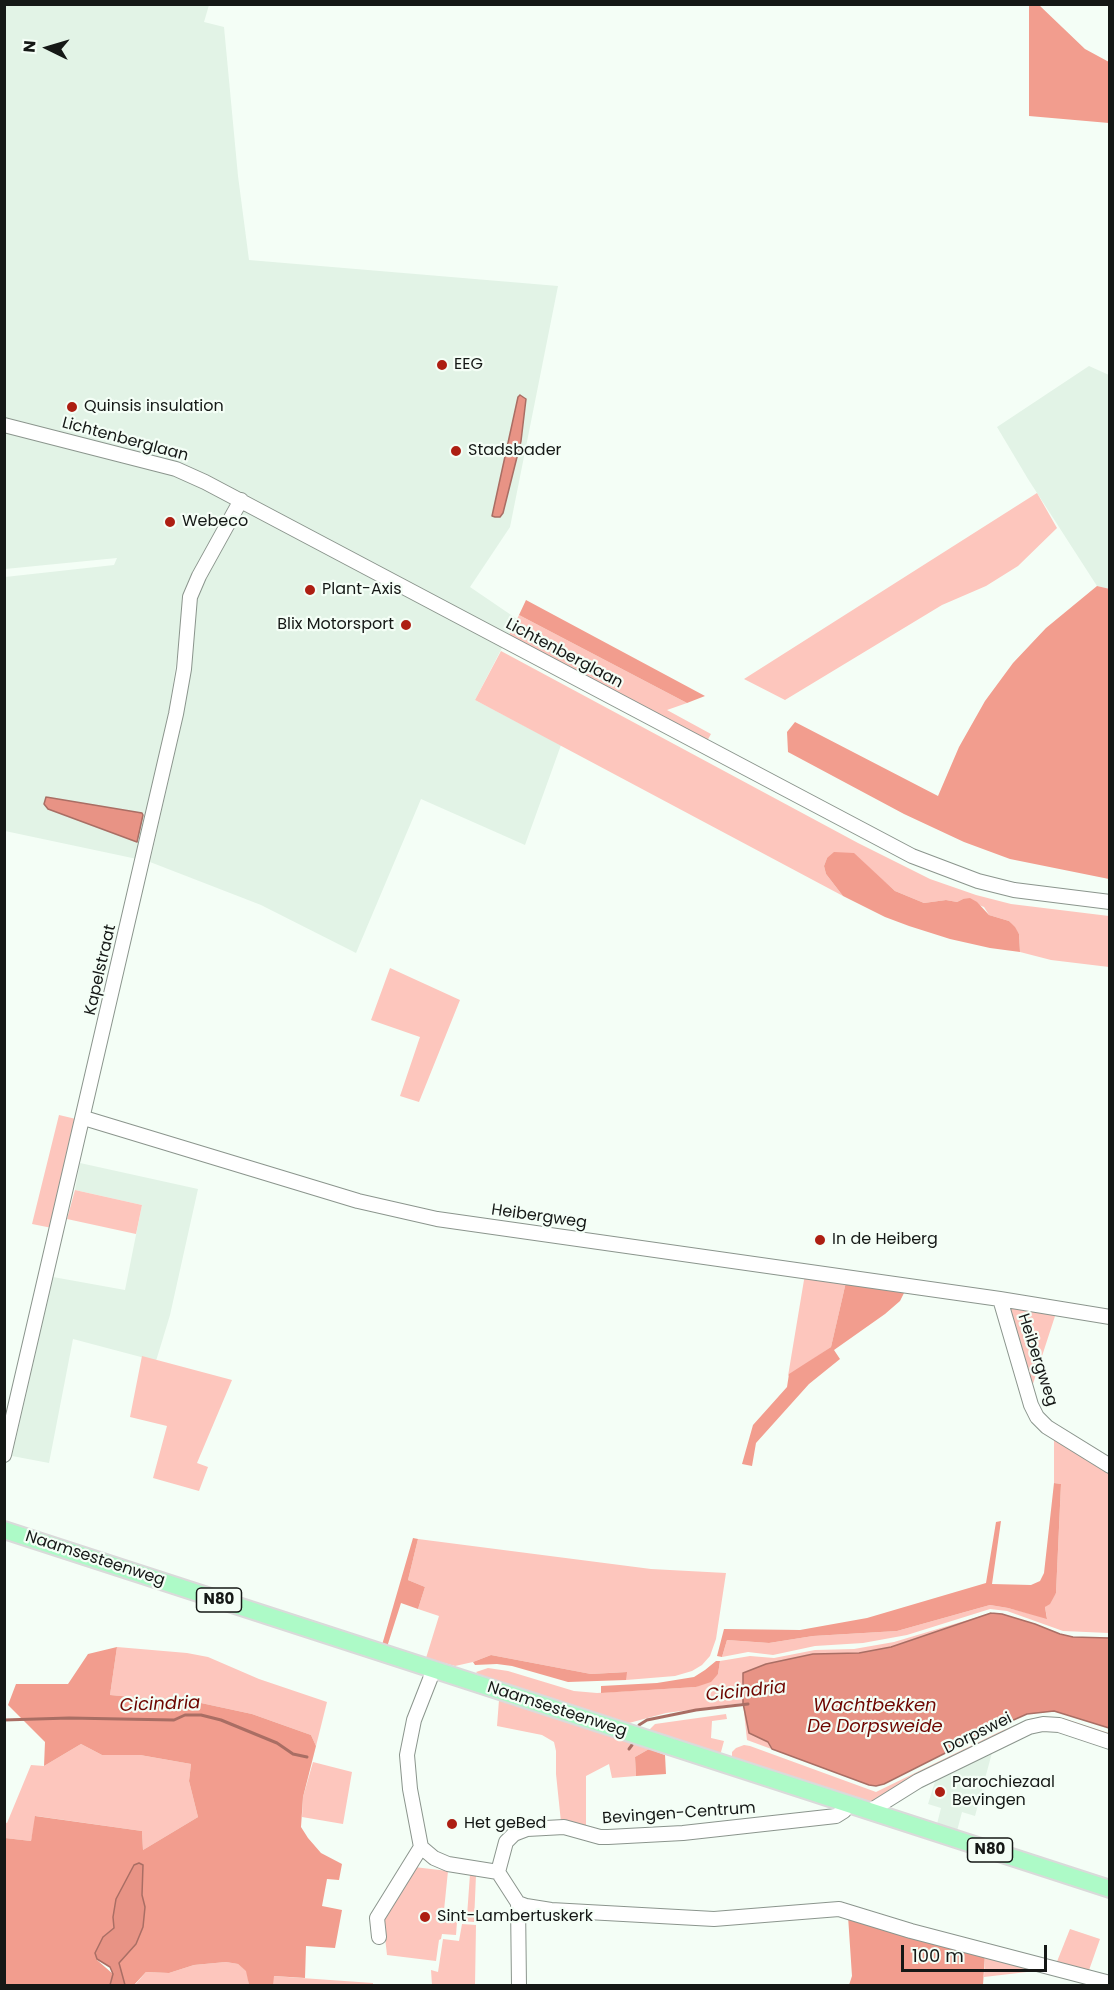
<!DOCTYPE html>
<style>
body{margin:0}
#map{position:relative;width:1114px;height:1990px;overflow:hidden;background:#f4fef6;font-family:Poppins,sans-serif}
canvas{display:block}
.frame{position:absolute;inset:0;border:6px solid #151816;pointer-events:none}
.north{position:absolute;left:18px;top:18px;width:60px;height:60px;-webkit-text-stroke:4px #f4fef6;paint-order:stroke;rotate:275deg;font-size:16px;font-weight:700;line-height:24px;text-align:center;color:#151816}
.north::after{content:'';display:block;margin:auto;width:21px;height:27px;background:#151816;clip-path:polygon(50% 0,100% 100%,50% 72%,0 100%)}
.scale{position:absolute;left:901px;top:1945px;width:146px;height:27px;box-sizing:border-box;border:3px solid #151816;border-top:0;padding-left:8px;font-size:18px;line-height:21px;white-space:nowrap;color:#151816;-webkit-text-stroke:4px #f4fef6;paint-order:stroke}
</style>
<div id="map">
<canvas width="1114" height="1990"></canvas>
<div class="frame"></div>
<div class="north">N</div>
<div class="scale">100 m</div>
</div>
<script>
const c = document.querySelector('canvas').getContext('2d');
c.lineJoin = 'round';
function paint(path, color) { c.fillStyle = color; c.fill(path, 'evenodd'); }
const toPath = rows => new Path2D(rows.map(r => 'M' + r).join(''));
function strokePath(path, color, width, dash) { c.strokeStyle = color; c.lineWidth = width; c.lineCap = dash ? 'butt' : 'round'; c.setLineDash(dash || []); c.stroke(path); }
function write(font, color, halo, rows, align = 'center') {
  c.font = font + ' Poppins,sans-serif'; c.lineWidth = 4.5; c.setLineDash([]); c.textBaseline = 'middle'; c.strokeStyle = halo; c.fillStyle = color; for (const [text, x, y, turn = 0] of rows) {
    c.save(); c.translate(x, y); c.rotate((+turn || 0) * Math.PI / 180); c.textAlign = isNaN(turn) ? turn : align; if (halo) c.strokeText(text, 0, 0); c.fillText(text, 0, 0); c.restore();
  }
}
paint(toPath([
 [196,4,209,5,204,22,224,27,238,176,249,260,558,286,510,527,470,587,517,619,475,700,561,745,525,845,421,799,356,953,261,905,150,862,183,717,190,675,197,601,187,591,169,710,137,859,5,831,5,577,114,565,117,558,5,569,4,5],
 [1089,366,1109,375,1109,589,1097,586,1028,479,997,427],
 [80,1163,198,1189,170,1315,156,1361,73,1339,49,1463,12,1456,53,1277,125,1290,142,1205,75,1190],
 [993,1749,975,1816,962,1812,957,1831,937,1824,941,1808,928,1804,937,1775]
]), '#e2f3e6');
paint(toPath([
 [1037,493,1057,528,1018,566,986,586,942,605,785,700,744,679],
 [519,615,687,703,667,710,711,734,707,741,509,635],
 [501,651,858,843,930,879,976,895,1011,904,1109,916,1109,967,1051,960,1020,952,1019,934,1009,921,989,915,984,907,963,899,957,902,946,900,924,903,895,891,854,854,827,858,824,866,826,874,843,896,475,700],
 [390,968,460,1000,419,1102,400,1096,420,1037,371,1020],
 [59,1115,76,1119,52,1228,32,1224],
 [75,1190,142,1205,136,1234,67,1219],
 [805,1274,846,1282,831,1347,788,1376],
 [1006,1305,1056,1313,1030,1393],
 [142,1356,232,1380,197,1463,208,1467,199,1491,153,1478,167,1426,130,1417],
 [1054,1437,1109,1472,1109,1633,1063,1631,1007,1611,990,1609,907,1635,863,1643,815,1646,773,1655,748,1652,722,1657,727,1640,769,1643,813,1636,897,1631,990,1605,1008,1608,1047,1618,1045,1607,1056,1593,1061,1484,1054,1483],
 [418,1539,651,1569,726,1573,716,1639,710,1656,702,1665,692,1671,675,1676,626,1680,626,1672,591,1674,491,1655,473,1662,455,1666,426,1658,439,1616,418,1609,425,1587,408,1580],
 [991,1613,1002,1614,1035,1624,1060,1634,1073,1637,1109,1638,1109,1728,1054,1711,1027,1714,991,1730,884,1784,876,1786,869,1785,747,1740,743,1703,666,1713,629,1723,482,1678,476,1672,488,1668,508,1671,574,1691,597,1693,696,1687,718,1674,720,1661,750,1656,774,1658,815,1650,854,1649,894,1642],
 [117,1647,187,1653,208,1657,259,1679,327,1702,316,1746,311,1735,252,1714,201,1703,110,1695],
 [499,1700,649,1749,635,1757,636,1776,612,1778,609,1764,586,1776,586,1827,561,1822,556,1774,556,1751,554,1742,542,1735,497,1726],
 [726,1714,727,1719,712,1721,711,1738,724,1741,721,1752,718,1754,648,1731,655,1724],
 [1042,1717,1063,1718,1109,1733,1109,1740,1049,1722,871,1804,732,1757,732,1752,736,1748,744,1745,750,1746,876,1792,999,1732,1029,1719],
 [81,1744,102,1755,140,1755,191,1764,189,1781,198,1817,143,1850,142,1831,36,1816,31,1841,5,1838,4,1822,7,1823,31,1765,44,1766],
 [313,1762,352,1772,343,1824,302,1817,303,1797],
 [414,1867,448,1871,443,1920,457,1922,456,1935,442,1934,441,1939,439,1940,436,1961,387,1955,383,1920],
 [470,1874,476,1875,474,1922,461,1921,462,1916,467,1916],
 [462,1924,476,1925,475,1985,432,1985,431,1970,438,1972,443,1939,459,1941],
 [1070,1929,1100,1939,1088,1973,1056,1964],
 [985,1954,1044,1970,984,1977],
 [226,1962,238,1964,247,1971,249,1986,134,1986,146,1972,169,1973,194,1965],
 [273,1976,373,1983,373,1986,273,1986]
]), '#fdc6bd');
paint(toPath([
 [1029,5,1039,5,1085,49,1109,62,1109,123,1029,116],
 [1097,586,1110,589,1109,879,1010,859,964,842,904,814,788,752,787,732,795,722,938,796,959,747,985,701,1013,663,1046,628],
 [526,600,705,696,687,703,519,615],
 [834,852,854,853,895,891,924,903,946,900,957,902,963,899,970,898,977,902,989,915,1009,921,1015,927,1019,934,1020,952,990,948,950,939,909,926,885,917,843,896,826,874,824,866,827,858],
 [846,1282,905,1291,900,1301,885,1314,834,1350,840,1359,809,1384,756,1443,752,1466,742,1464,753,1425,787,1387,789,1374,831,1347],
 [1054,1483,1061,1484,1056,1593,1050,1604,1045,1607,1047,1619,1008,1608,990,1605,897,1631,813,1636,769,1643,727,1640,722,1657,717,1656,724,1629,800,1630,867,1618,986,1583,996,1522,1001,1521,992,1584,1031,1585,1040,1581,1044,1573],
 [413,1538,418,1539,408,1580,425,1587,418,1609,401,1603,387,1647,382,1645],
 [117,1647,110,1695,201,1703,252,1714,311,1735,316,1746,303,1797,301,1827,308,1838,321,1853,342,1864,339,1880,327,1879,322,1906,342,1910,335,1948,306,1946,305,1978,274,1976,273,1985,249,1985,246,1971,238,1964,226,1962,194,1965,169,1973,146,1972,134,1985,125,1985,119,1963,136,1944,143,1927,145,1907,142,1895,143,1865,134,1865,113,1923,114,1928,103,1937,95,1953,97,1960,113,1974,110,1985,5,1986,5,1838,31,1841,35,1816,142,1831,143,1850,198,1817,189,1781,191,1764,140,1755,102,1755,81,1744,44,1766,45,1742,8,1705,16,1684,68,1684,88,1654],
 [491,1655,591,1674,627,1672,626,1680,568,1682,512,1666,497,1664,475,1665,473,1662],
 [716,1661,720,1661,718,1674,711,1682,696,1687,601,1693,601,1686,657,1683,694,1677,705,1670],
 [649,1749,665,1755,666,1774,636,1776,635,1757],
 [848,1916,985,1954,983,1985,849,1985,852,1976]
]), '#f29d8e');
const water = toPath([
 [520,395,526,399,521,441,503,513,500,517,495,517,492,516,518,397,520,395],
 [46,797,142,813,143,815,137,842,48,809,44,804,46,797],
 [991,1613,1002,1614,1035,1624,1060,1634,1073,1637,1109,1638,1109,1728,1054,1711,1027,1714,991,1730,884,1784,876,1786,869,1785,772,1749,768,1742,749,1733,743,1703,743,1673,766,1664,813,1654,859,1653,891,1647,991,1613],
 [139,1863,143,1865,142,1895,145,1907,143,1927,136,1944,119,1963,125,1985,110,1985,113,1974,110,1967,97,1959,95,1953,103,1937,114,1928,113,1917,116,1899,134,1865,139,1863]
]);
paint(water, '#e89385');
strokePath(water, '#a96e64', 1.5);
strokePath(toPath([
 [4,1720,69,1718,174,1720,185,1715,201,1715,221,1720,277,1743,293,1754,307,1757],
 [639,1725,647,1720,696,1710,748,1704],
 [629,1749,632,1745]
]), '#a96e64', 3);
const minor = toPath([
 [4,425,176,469,205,482,912,856,978,881,1014,890,1110,902],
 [84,1118,358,1201,437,1219,1000,1299,1110,1317],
 [1000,1299,1031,1405,1037,1417,1047,1427,1110,1466],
 [4,1455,176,714,184,669,190,597,199,576,241,500],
 [434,1669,414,1720,407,1755,410,1789,421,1847,434,1858,448,1864,498,1872,518,1903,519,1986],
 [870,1811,918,1781,1029,1727,1043,1724,1059,1725,1110,1742],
 [498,1872,506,1842,514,1834,527,1829,564,1827,600,1837,608,1837,683,1833,836,1816,844,1811,847,1804],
 [518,1903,526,1906,551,1910,714,1919,839,1909,911,1931,1110,1983],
 [379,1937,377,1918,421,1847]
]);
const major = toPath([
 [4,1530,1110,1889]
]);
strokePath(minor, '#8b958d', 16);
strokePath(major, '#dadada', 20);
strokePath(minor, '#fff', 14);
strokePath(major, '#adfac7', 16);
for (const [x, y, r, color] of [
 [442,365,6,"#ad1e12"],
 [72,407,6,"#ad1e12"],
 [456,451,6,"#ad1e12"],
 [170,522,6,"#ad1e12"],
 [310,590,6,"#ad1e12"],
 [406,625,6,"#ad1e12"],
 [820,1240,6,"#ad1e12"],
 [940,1792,6,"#ad1e12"],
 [452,1824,6,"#ad1e12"],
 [425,1917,6,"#ad1e12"]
]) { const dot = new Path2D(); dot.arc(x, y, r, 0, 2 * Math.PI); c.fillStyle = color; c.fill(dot); strokePath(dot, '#f4fef6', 2); }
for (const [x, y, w] of [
 [219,1600,45],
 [990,1850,45]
]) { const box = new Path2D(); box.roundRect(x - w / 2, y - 12, w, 24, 4.5); c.fillStyle = '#f4fef6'; c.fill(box); strokePath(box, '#151816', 1.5); }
write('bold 15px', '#151816', null, [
 ["N80",219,1600],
 ["N80",990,1850]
]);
write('16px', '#151816', '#f4fef6', [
 ["EEG",454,365],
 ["Quinsis insulation",84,407],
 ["Stadsbader",468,451],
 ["Webeco",182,522],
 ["Plant-Axis",322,590],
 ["Blix Motorsport",394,625,"right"],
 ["In de Heiberg",832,1240],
 ["Parochiezaal",952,1783],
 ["Bevingen",952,1801],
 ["Het geBed",464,1824],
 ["Sint-Lambertuskerk",437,1917]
], 'left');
write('16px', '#151816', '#f4fef6', [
 ["Lichtenberglaan",125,440,15],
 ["Lichtenberglaan",564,654,28],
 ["Kapelstraat",101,970,-77],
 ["Heibergweg",539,1217,8],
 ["Heibergweg",1037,1360,72],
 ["Naamsesteenweg",95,1559,18],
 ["Naamsesteenweg",557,1710,18],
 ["Dorpswei",978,1734,-26],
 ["Bevingen-Centrum",679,1814,-4]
]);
write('italic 18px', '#6e0601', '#f4fef6', [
 ["Cicindria",746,1692,-6],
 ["Cicindria",160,1705,-2],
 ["Wachtbekken",875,1706],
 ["De Dorpsweide",875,1727]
]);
</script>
